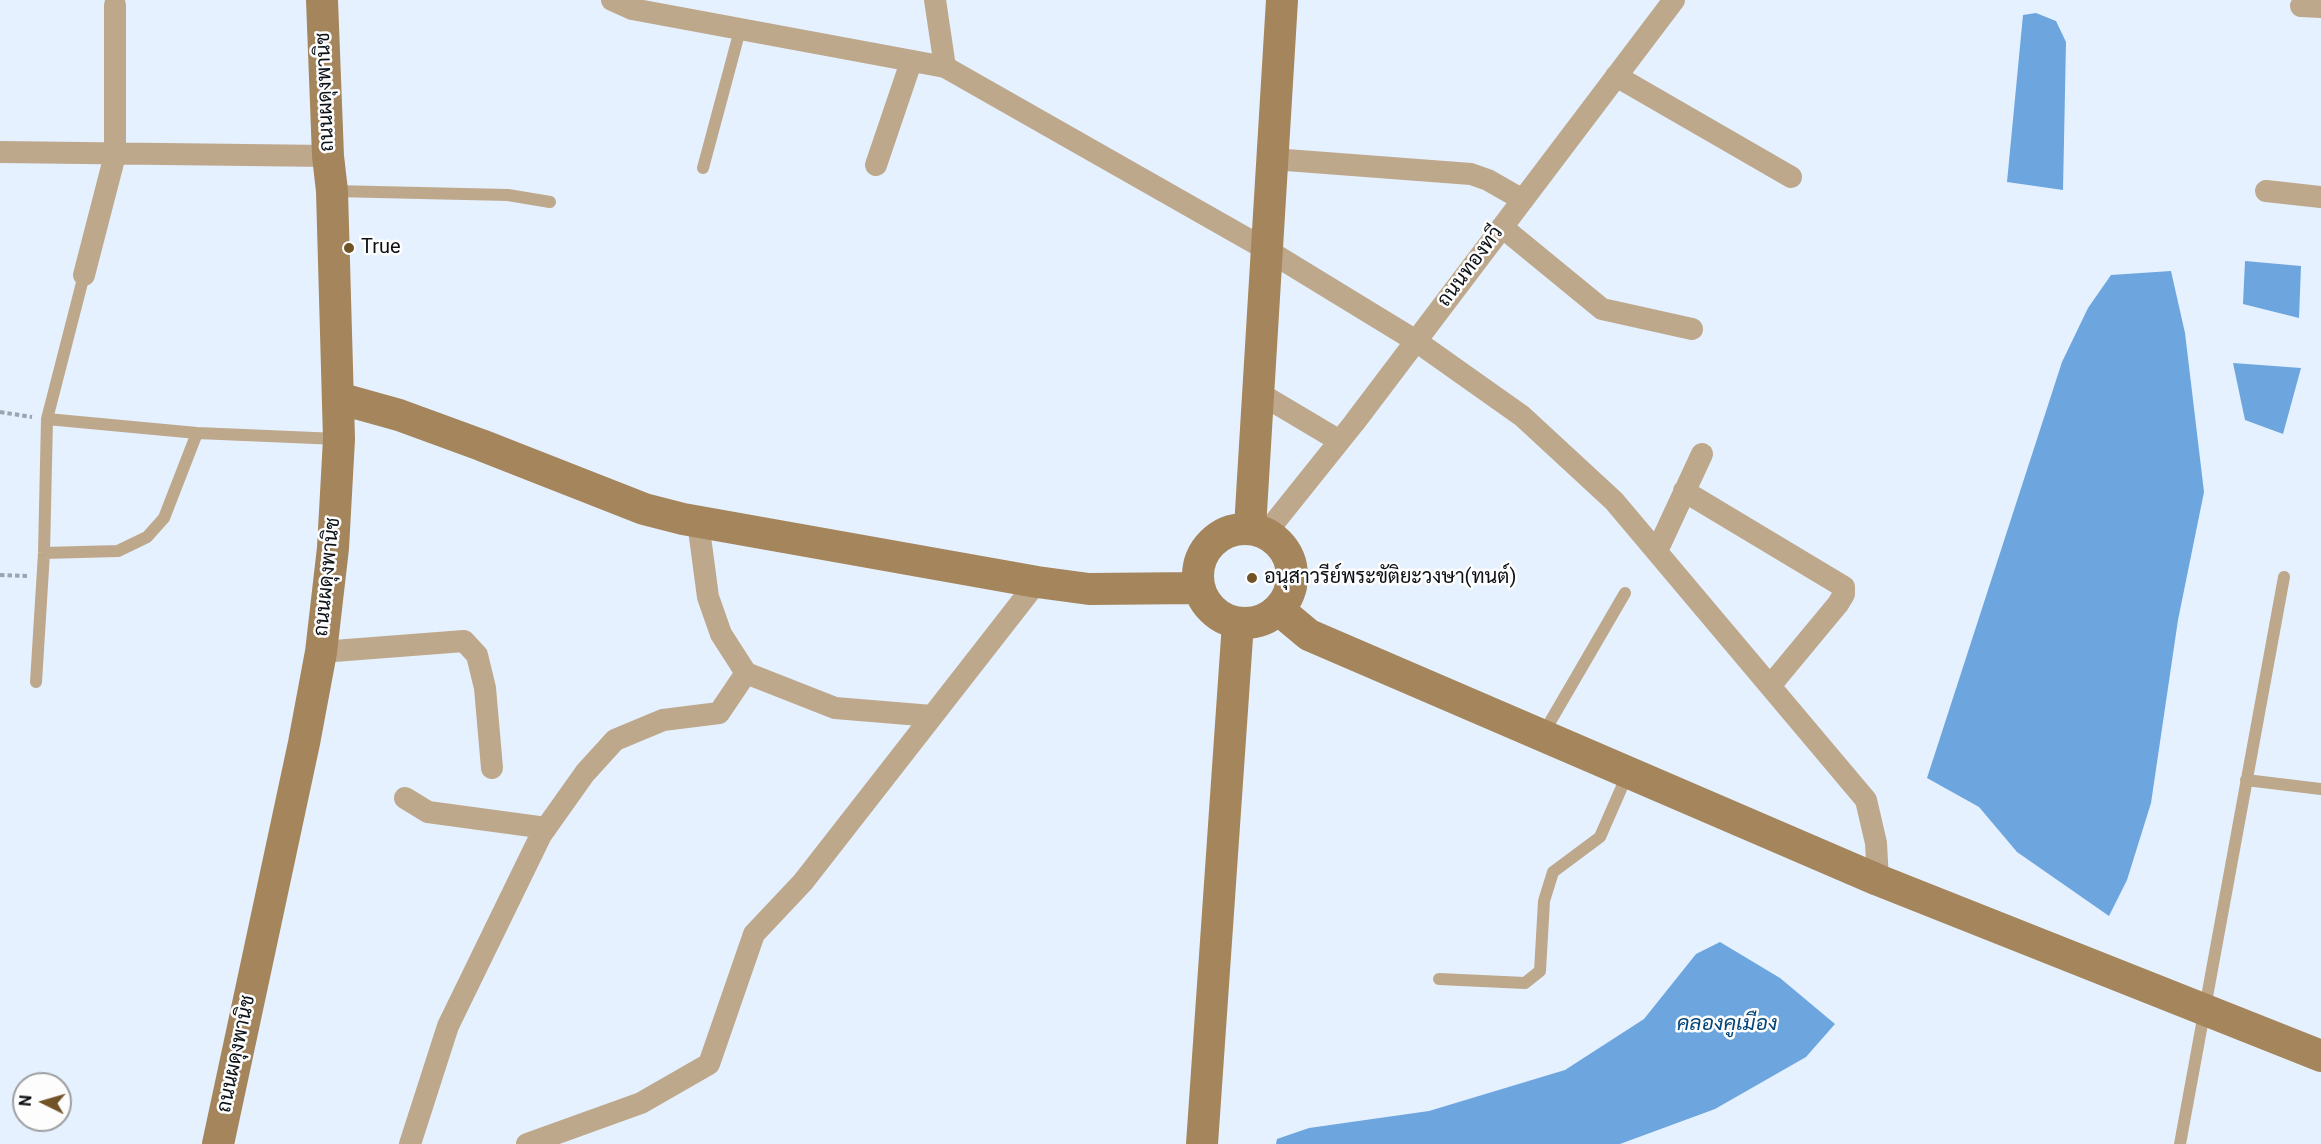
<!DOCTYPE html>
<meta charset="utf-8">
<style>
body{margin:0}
#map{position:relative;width:2321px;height:1144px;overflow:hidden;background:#e5f1ff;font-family:Roboto,sans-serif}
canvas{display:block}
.north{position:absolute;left:12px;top:1072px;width:60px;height:60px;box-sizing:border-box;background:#fdfdfd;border:2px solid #9d9fa1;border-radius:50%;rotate:275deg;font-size:16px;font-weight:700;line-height:24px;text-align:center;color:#0c1116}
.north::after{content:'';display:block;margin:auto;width:21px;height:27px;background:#725328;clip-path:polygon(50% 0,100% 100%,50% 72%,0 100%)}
</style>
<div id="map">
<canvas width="2321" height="1144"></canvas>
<div class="north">N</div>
</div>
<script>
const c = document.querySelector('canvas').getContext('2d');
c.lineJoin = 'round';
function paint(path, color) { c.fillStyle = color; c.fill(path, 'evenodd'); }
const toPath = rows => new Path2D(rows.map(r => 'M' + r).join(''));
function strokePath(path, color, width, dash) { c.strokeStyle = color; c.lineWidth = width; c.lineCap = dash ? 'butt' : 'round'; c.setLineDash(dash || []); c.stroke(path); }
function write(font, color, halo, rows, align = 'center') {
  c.font = font + ' Roboto,Sarabun,sans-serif'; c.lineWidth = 5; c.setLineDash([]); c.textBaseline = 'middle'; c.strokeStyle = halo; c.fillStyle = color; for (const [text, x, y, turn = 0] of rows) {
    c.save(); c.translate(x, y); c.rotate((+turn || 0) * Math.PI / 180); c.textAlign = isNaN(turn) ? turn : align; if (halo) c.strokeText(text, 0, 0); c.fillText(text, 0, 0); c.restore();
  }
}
paint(toPath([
 [2036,13,2056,21,2066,42,2063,190,2007,182,2023,15],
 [2245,261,2301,266,2299,318,2243,304],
 [2171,271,2185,333,2204,492,2178,620,2151,803,2127,880,2109,916,2017,852,1979,807,1927,778,2062,362,2088,308,2111,275],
 [2233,363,2301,368,2283,434,2245,420],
 [1720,942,1780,978,1835,1024,1806,1057,1715,1109,1620,1144,1276,1144,1277,1139,1309,1128,1429,1111,1565,1070,1644,1019,1696,954]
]), '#6da5de');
strokePath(toPath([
 [0,412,32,417],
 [0,575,29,576]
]), '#9ba5b0', 4, [4.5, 3]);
strokePath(toPath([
 [703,168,740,30],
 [333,191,508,195,550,202],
 [47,419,197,433,338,439],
 [44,553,118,551,147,537,164,518,197,433],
 [36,682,44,553,47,419,84,275],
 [1543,734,1625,593],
 [2246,780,2321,789],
 [1439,979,1525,983,1540,971,1544,901,1553,872,1600,837,1628,773],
 [2180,1144,2284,577]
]), '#bea88c', 12);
strokePath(toPath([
 [612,0,632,9,945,67,1267,250,1416,341,1522,416,1614,501,1866,800,1876,843,1878,880],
 [935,0,945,67],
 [2301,6,2321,7],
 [1616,76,1791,177],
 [0,152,328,156],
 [1273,159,1471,174,1488,180,1523,200],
 [876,165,911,62],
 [2266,191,2321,197],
 [1502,227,1602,309,1692,329],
 [84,275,115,155,115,5],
 [1259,393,1338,440],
 [1684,491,1844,587,1844,594,1838,604,1770,686],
 [698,522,708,597,721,634,746,673,835,708,932,716],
 [1266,533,1354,423,1674,0],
 [1657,551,1702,454],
 [321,652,464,641,477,655,485,688,492,768],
 [405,798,428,812,546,828],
 [410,1144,448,1026,541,835,585,773,615,740,663,720,719,713,746,673],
 [527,1144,641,1103,709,1064,754,934,803,882,1037,582]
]), '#bea88c', 22);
strokePath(toPath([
 [338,398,399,415,481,445,644,509,683,519,1037,582,1089,589,1199,588],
 [1250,528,1282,0],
 '1198 576a47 47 0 1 1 94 0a47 47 0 1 1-94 0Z',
 [1279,610,1309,635,1878,880,2321,1056],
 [218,1144,304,743,321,652,333,548,339,439,332,191,328,156,322,0],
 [1202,1144,1238,623]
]), '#a5855b', 32);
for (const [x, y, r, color] of [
 [349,248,6,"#725328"],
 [1252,578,6,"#725328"]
]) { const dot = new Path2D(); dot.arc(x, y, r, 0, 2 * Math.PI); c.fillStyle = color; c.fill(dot); strokePath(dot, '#fdfdfd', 2); }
write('20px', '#0c1116', '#fdfdfd', [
 ["ถนนผดุงพานิช",326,92,-92],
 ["ถนนทองทวี",1471,267,-53],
 ["ถนนผดุงพานิช",328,577,-84],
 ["ถนนผดุงพานิช",237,1054,-78]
]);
write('20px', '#0c1116', '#fdfdfd', [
 ["True",361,248],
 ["อนุสาวรีย์พระขัติยะวงษา(ทนต์)",1264,578]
], 'left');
write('italic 21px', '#05467a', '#fdfdfd', [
 ["คลองคูเมือง",1727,1025]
]);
</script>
